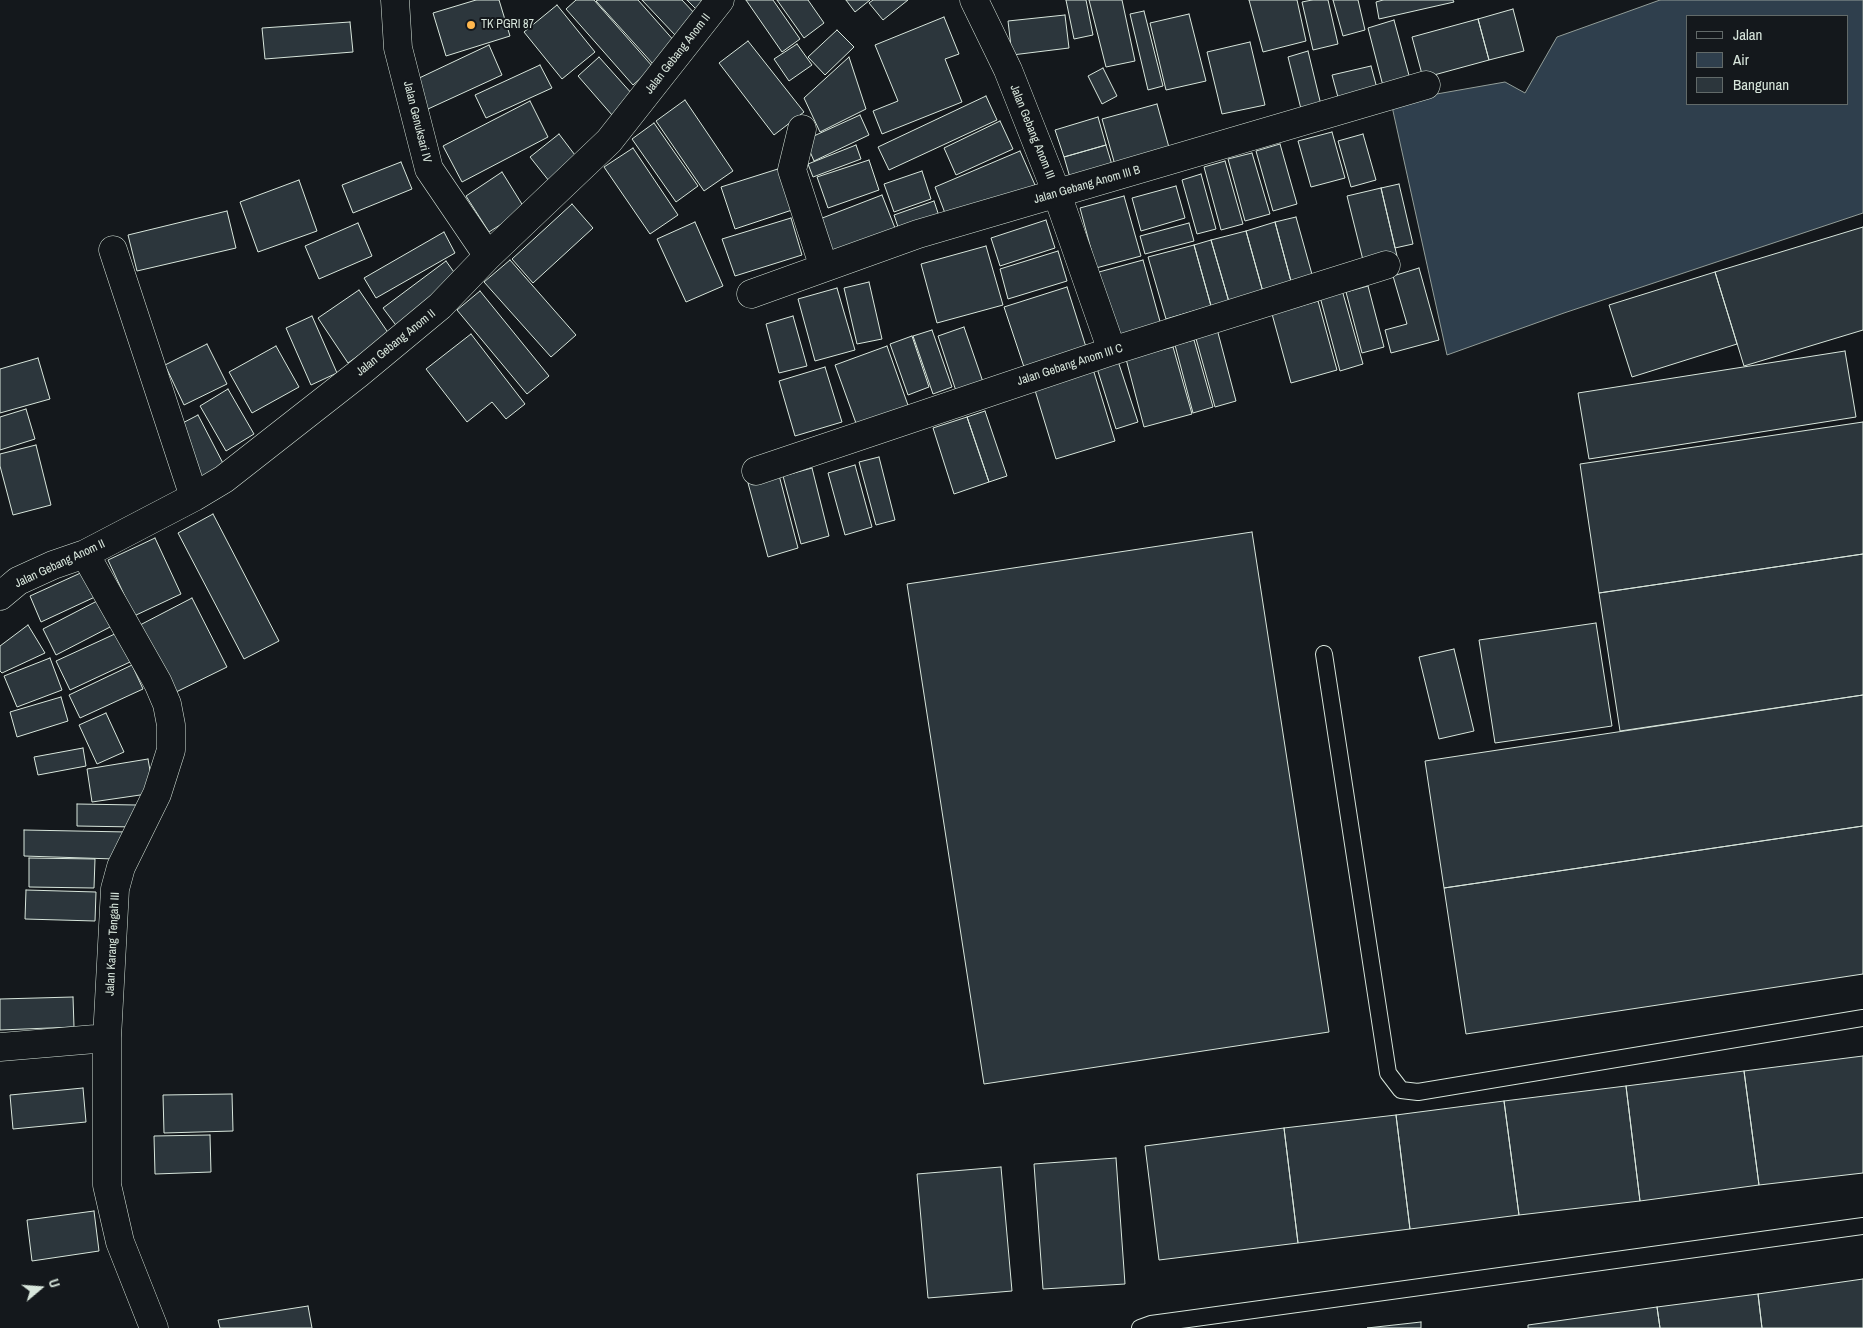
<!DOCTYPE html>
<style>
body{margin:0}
#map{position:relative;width:1863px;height:1328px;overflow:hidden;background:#14181c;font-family:"Archivo Narrow",sans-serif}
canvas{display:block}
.legend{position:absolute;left:1686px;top:15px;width:162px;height:90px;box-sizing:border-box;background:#14181c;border:1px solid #626a69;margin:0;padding:6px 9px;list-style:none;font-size:15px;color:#d8e6dc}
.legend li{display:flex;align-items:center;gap:10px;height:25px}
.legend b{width:25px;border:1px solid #626a69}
.north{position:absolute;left:15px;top:1263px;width:50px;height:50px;-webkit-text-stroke:4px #14181c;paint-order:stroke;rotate:72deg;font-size:14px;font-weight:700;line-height:20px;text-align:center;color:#d8e6dc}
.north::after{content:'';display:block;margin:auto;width:18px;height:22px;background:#d8e6dc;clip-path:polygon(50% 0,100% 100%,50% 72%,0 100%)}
</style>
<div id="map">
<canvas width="1863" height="1328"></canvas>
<ul class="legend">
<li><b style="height:6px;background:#14181c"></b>Jalan</li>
<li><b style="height:14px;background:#2f3f4d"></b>Air</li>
<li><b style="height:14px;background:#2c363c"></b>Bangunan</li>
</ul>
<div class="north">U</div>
</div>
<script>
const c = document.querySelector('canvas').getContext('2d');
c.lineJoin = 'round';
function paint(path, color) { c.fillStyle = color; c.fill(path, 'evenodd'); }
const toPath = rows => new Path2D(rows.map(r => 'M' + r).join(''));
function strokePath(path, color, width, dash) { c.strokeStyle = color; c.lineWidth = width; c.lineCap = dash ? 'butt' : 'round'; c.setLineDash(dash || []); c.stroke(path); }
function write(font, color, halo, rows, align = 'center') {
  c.font = font + ' "Archivo Narrow",sans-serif'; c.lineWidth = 4; c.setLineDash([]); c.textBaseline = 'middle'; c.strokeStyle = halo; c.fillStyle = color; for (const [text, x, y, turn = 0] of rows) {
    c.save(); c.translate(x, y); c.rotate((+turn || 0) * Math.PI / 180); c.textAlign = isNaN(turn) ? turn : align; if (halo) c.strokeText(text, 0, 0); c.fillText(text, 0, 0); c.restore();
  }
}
const water = toPath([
 [1660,0,1863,0,1863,213,1564,313,1447,355,1391,102,1505,82,1525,93,1557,37,1660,0],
 [1687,16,1847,16,1847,104,1687,104,1687,16]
]);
paint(water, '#2f3f4d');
strokePath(water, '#939e99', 1);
const building = toPath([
 [476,0,499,0,510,36,446,56,433,13,476,0],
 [576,0,594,0,653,67,633,85,566,9,576,0],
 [598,0,638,0,676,43,653,64,596,1,598,0],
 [642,0,682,0,696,15,675,35,642,0],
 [687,0,705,0,696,9,687,0],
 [746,0,773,0,800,39,782,52,746,0],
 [777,0,808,0,824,23,804,38,777,0],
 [846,0,870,0,855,12,846,0],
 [873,0,908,0,883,20,869,3,873,0],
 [1066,0,1086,0,1093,35,1074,39,1066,0],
 [1089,0,1122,0,1135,61,1106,67,1089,0],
 [1249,0,1297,0,1306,41,1263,52,1249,0],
 [1312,0,1328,0,1338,44,1313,50,1302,2,1312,0],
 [1333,0,1358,0,1365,30,1343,36,1333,0],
 [1383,0,1453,0,1454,2,1379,19,1376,2,1383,0],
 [557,5,595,52,562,79,524,32,557,5],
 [1513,9,1524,51,1489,60,1478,19,1513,9],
 [1144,11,1163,86,1148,90,1130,14,1144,11],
 [1189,14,1206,81,1166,90,1150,23,1189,14],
 [1065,15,1069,48,1012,55,1008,21,1065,15],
 [944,17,959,54,945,59,962,102,882,134,873,111,898,101,875,45,944,17],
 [1478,19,1489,60,1423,78,1412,37,1478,19],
 [1394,20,1410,79,1383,86,1368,28,1394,20],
 [350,22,353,52,265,59,262,28,350,22],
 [837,30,854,47,825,75,808,57,837,30],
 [748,41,804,112,774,135,719,63,748,41],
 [1250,42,1265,105,1222,114,1207,52,1250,42],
 [797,44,812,65,789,81,774,59,797,44],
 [489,45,502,75,428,109,415,80,489,45],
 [1308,51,1321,105,1301,109,1288,57,1308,51],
 [599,57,633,95,612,115,578,76,599,57],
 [849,57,866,109,820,132,804,98,849,57],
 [540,65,552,88,486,118,475,95,540,65],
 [1371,66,1378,92,1339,101,1332,75,1371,66],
 [1103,68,1117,96,1102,104,1088,76,1103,68],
 [986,96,997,120,889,170,878,147,986,96],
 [685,100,733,171,704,191,656,121,685,100],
 [530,101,548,137,462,182,443,146,530,101],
 [1157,104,1170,151,1115,165,1102,119,1157,104],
 [860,115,869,135,814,161,805,140,860,115],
 [1098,117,1106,145,1064,157,1055,130,1098,117],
 [1000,121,1013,149,956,175,944,148,1000,121],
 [654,123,698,186,676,202,632,139,654,123],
 [1332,132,1345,178,1311,187,1298,141,1332,132],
 [559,134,581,163,553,186,530,157,559,134],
 [1363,134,1376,180,1351,187,1338,141,1363,134],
 [1280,144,1297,204,1273,211,1256,151,1280,144],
 [856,145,861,159,813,177,808,164,856,145],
 [1106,145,1113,168,1071,181,1064,157,1106,145],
 [633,148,678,215,650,234,604,167,633,148],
 [1020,151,1035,185,948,221,935,187,1020,151],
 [1252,153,1270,214,1245,221,1228,159,1252,153],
 [869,160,879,190,828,208,817,177,869,160],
 [1225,161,1243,224,1221,230,1204,167,1225,161],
 [401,162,412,189,353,213,342,185,401,162],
 [781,168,795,209,735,229,721,187,781,168],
 [922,171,931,199,894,212,884,184,922,171],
 [502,172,525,209,489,232,466,196,502,172],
 [1201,174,1216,229,1197,234,1182,180,1201,174],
 [299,180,317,231,258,252,240,202,299,180],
 [1399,184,1413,244,1395,248,1381,188,1399,184],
 [1176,186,1185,218,1141,231,1132,198,1176,186],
 [1381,188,1397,256,1364,264,1347,196,1381,188],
 [882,195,895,228,825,254,812,222,882,195],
 [1124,196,1141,256,1096,268,1080,208,1124,196],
 [934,201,941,222,901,236,894,215,934,201],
 [572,204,593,228,533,283,512,259,572,204],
 [227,211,236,248,137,271,128,235,227,211],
 [1296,217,1313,278,1292,285,1275,222,1296,217],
 [791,218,802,255,735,276,722,239,791,218],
 [1046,220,1055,248,1000,266,991,238,1046,220],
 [695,222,723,286,686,302,657,239,695,222],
 [1275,222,1292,285,1263,292,1246,231,1275,222],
 [358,223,372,256,319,279,305,246,358,223],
 [1189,223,1194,241,1145,254,1140,236,1189,223],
 [1863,227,1863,330,1744,366,1715,272,1863,227],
 [1246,231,1263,292,1229,302,1211,240,1246,231],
 [444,232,455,253,376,298,364,278,444,232],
 [1211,240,1229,302,1211,306,1194,245,1211,240],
 [1194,245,1211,306,1166,319,1148,257,1194,245],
 [986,246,1003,305,937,323,921,264,986,246],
 [1058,251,1067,281,1008,299,1000,269,1058,251],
 [510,260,576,335,551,357,484,282,510,260],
 [1143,260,1161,325,1117,338,1099,272,1143,260],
 [446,261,461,282,398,328,383,308,446,261],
 [1419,268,1439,340,1391,353,1385,330,1407,324,1393,276,1419,268],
 [1715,272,1737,344,1632,377,1609,305,1715,272],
 [869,282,882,339,857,344,844,288,869,282],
 [1368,286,1384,347,1362,353,1346,292,1368,286],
 [1067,287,1086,347,1024,367,1004,307,1067,287],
 [837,288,855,350,815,361,798,299,837,288],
 [359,290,389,334,348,363,318,318,359,290],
 [1342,290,1363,364,1340,371,1320,297,1342,290],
 [480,291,549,376,527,394,457,310,480,291],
 [1318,301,1337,370,1291,383,1272,314,1318,301],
 [312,316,337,373,311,385,286,328,312,316],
 [793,316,807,366,779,373,766,324,793,316],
 [964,327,983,382,956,391,938,336,964,327],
 [1217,329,1236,401,1215,407,1195,335,1217,329],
 [932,330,952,387,933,394,913,336,932,330],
 [471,334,525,404,506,419,492,402,467,422,426,369,471,334],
 [912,336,929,387,908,395,890,344,912,336],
 [1194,340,1213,407,1193,413,1175,345,1194,340],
 [207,344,227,384,184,405,165,365,207,344],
 [276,346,299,387,252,413,229,372,276,346],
 [887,346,909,408,857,426,835,365,887,346],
 [1173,347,1192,414,1144,427,1126,359,1173,347],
 [1845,351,1856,417,1589,459,1578,393,1845,351],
 [38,358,50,399,0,413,0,369,38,358],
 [1117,358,1138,422,1116,429,1096,365,1117,358],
 [825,367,842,422,795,436,779,381,825,367],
 [1093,369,1115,441,1056,459,1034,387,1093,369],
 [228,389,254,434,226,451,200,406,228,389],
 [26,409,35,439,0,450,0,417,26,409],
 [985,411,1007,476,989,482,967,417,985,411],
 [198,415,226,469,203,481,175,427,198,415],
 [967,417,989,482,954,494,933,428,967,417],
 [1863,422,1863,554,1599,593,1580,464,1863,422],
 [36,445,51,505,13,515,0,466,0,454,36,445],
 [879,457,895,520,876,525,859,462,879,457],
 [855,465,872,527,845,535,828,473,855,465],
 [812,468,829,536,801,544,783,476,812,468],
 [779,475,798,548,768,557,748,483,779,475],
 [213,514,279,641,244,659,178,533,213,514],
 [1252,532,1329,1032,984,1084,907,584,1252,532],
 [155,538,181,594,134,616,108,560,155,538],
 [1863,554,1863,695,1620,731,1599,593,1863,554],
 [85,571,97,596,41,622,30,596,85,571],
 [192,598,227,667,174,693,140,625,192,598],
 [99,600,112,626,56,655,43,629,99,600],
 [1596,623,1612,726,1495,743,1479,640,1596,623],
 [28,625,45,653,2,673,0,671,0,646,28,625],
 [117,633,130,662,70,690,56,661,117,633],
 [1454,649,1474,731,1439,739,1419,657,1454,649],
 [50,658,62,690,17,707,4,676,50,658],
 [132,665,143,689,80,718,69,695,132,665],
 [1863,695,1863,826,1444,888,1425,761,1863,695],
 [61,697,68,721,17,737,10,712,61,697],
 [106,713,124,752,97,764,79,725,106,713],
 [83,748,86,766,38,775,34,757,83,748],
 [148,759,154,793,92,802,87,769,148,759],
 [77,804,136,805,136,827,77,826,77,804],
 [1863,826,1863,974,1466,1034,1444,888,1863,826],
 [24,830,127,832,114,859,24,856,24,830],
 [29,858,95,859,94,888,29,887,29,858],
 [26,890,96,892,95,921,25,919,26,890],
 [73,997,74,1027,0,1030,0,999,73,997],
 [1863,1056,1863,1173,1759,1185,1744,1071,1863,1056],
 [1744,1071,1759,1185,1640,1201,1626,1086,1744,1071],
 [1626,1086,1640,1201,1519,1215,1504,1101,1626,1086],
 [83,1088,86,1122,13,1129,10,1095,83,1088],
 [232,1094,233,1131,164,1133,163,1095,232,1094],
 [1504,1101,1519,1215,1410,1229,1396,1115,1504,1101],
 [1396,1115,1410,1229,1298,1243,1284,1128,1396,1115],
 [1284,1128,1298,1243,1159,1260,1145,1146,1284,1128],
 [210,1135,211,1172,155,1174,154,1136,210,1135],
 [1116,1158,1125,1284,1043,1289,1034,1164,1116,1158],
 [1001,1167,1012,1291,928,1298,917,1174,1001,1167],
 [94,1211,99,1251,32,1261,27,1220,94,1211],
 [1863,1279,1863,1328,1762,1328,1758,1294,1863,1279],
 [1758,1294,1762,1328,1660,1328,1657,1307,1758,1294],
 [308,1306,312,1328,220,1328,218,1320,308,1306],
 [1657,1307,1660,1328,1528,1328,1528,1325,1657,1307],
 [1421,1322,1421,1328,1367,1328,1421,1322]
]);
paint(building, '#2c363c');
strokePath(building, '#d8e6dc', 1);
const service = toPath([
 [1324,654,1388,1073,1401,1090,1418,1092,1863,1018],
 [1140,1328,1151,1324,1188,1319,1863,1226]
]);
const minor = toPath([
 [395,0,398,48,429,169,488,256],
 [974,0,1008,70,1057,194,1112,351],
 [802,129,792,170,824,268],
 [113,250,194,497],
 [751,294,918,234,1426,85],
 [756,471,1112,351,1386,265],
 [85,554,158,683,167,704,171,725,171,750,157,794,121,867,115,889,107,1038,107,1185,120,1242,154,1328],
 [0,596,18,581,53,565,85,554,194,497,224,479,358,374,440,306,488,256,609,141,720,0],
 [0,1047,107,1038]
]);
strokePath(service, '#d8e6dc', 18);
strokePath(minor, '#d8e6dc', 29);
strokePath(service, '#14181c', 16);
strokePath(minor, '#14181c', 28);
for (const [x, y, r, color] of [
 [471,25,5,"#ffb74d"]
]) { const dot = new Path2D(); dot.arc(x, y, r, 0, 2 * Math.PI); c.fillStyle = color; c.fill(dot); strokePath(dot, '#14181c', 2); }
write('12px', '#d8e6dc', '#14181c', [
 ["TK PGRI 87",481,25]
], 'left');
write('12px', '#d8e6dc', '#14181c', [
 ["Jalan Gebang Anom II",678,54,-52],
 ["Jalan Genuksari IV",417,122,76],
 ["Jalan Gebang Anom III",1032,132,68],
 ["Jalan Gebang Anom III B",1087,185,-16],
 ["Jalan Gebang Anom II",396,343,-39],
 ["Jalan Gebang Anom III C",1070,365,-18],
 ["Jalan Gebang Anom II",60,564,-25],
 ["Jalan Karang Tengah III",113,944,-87]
]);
</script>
